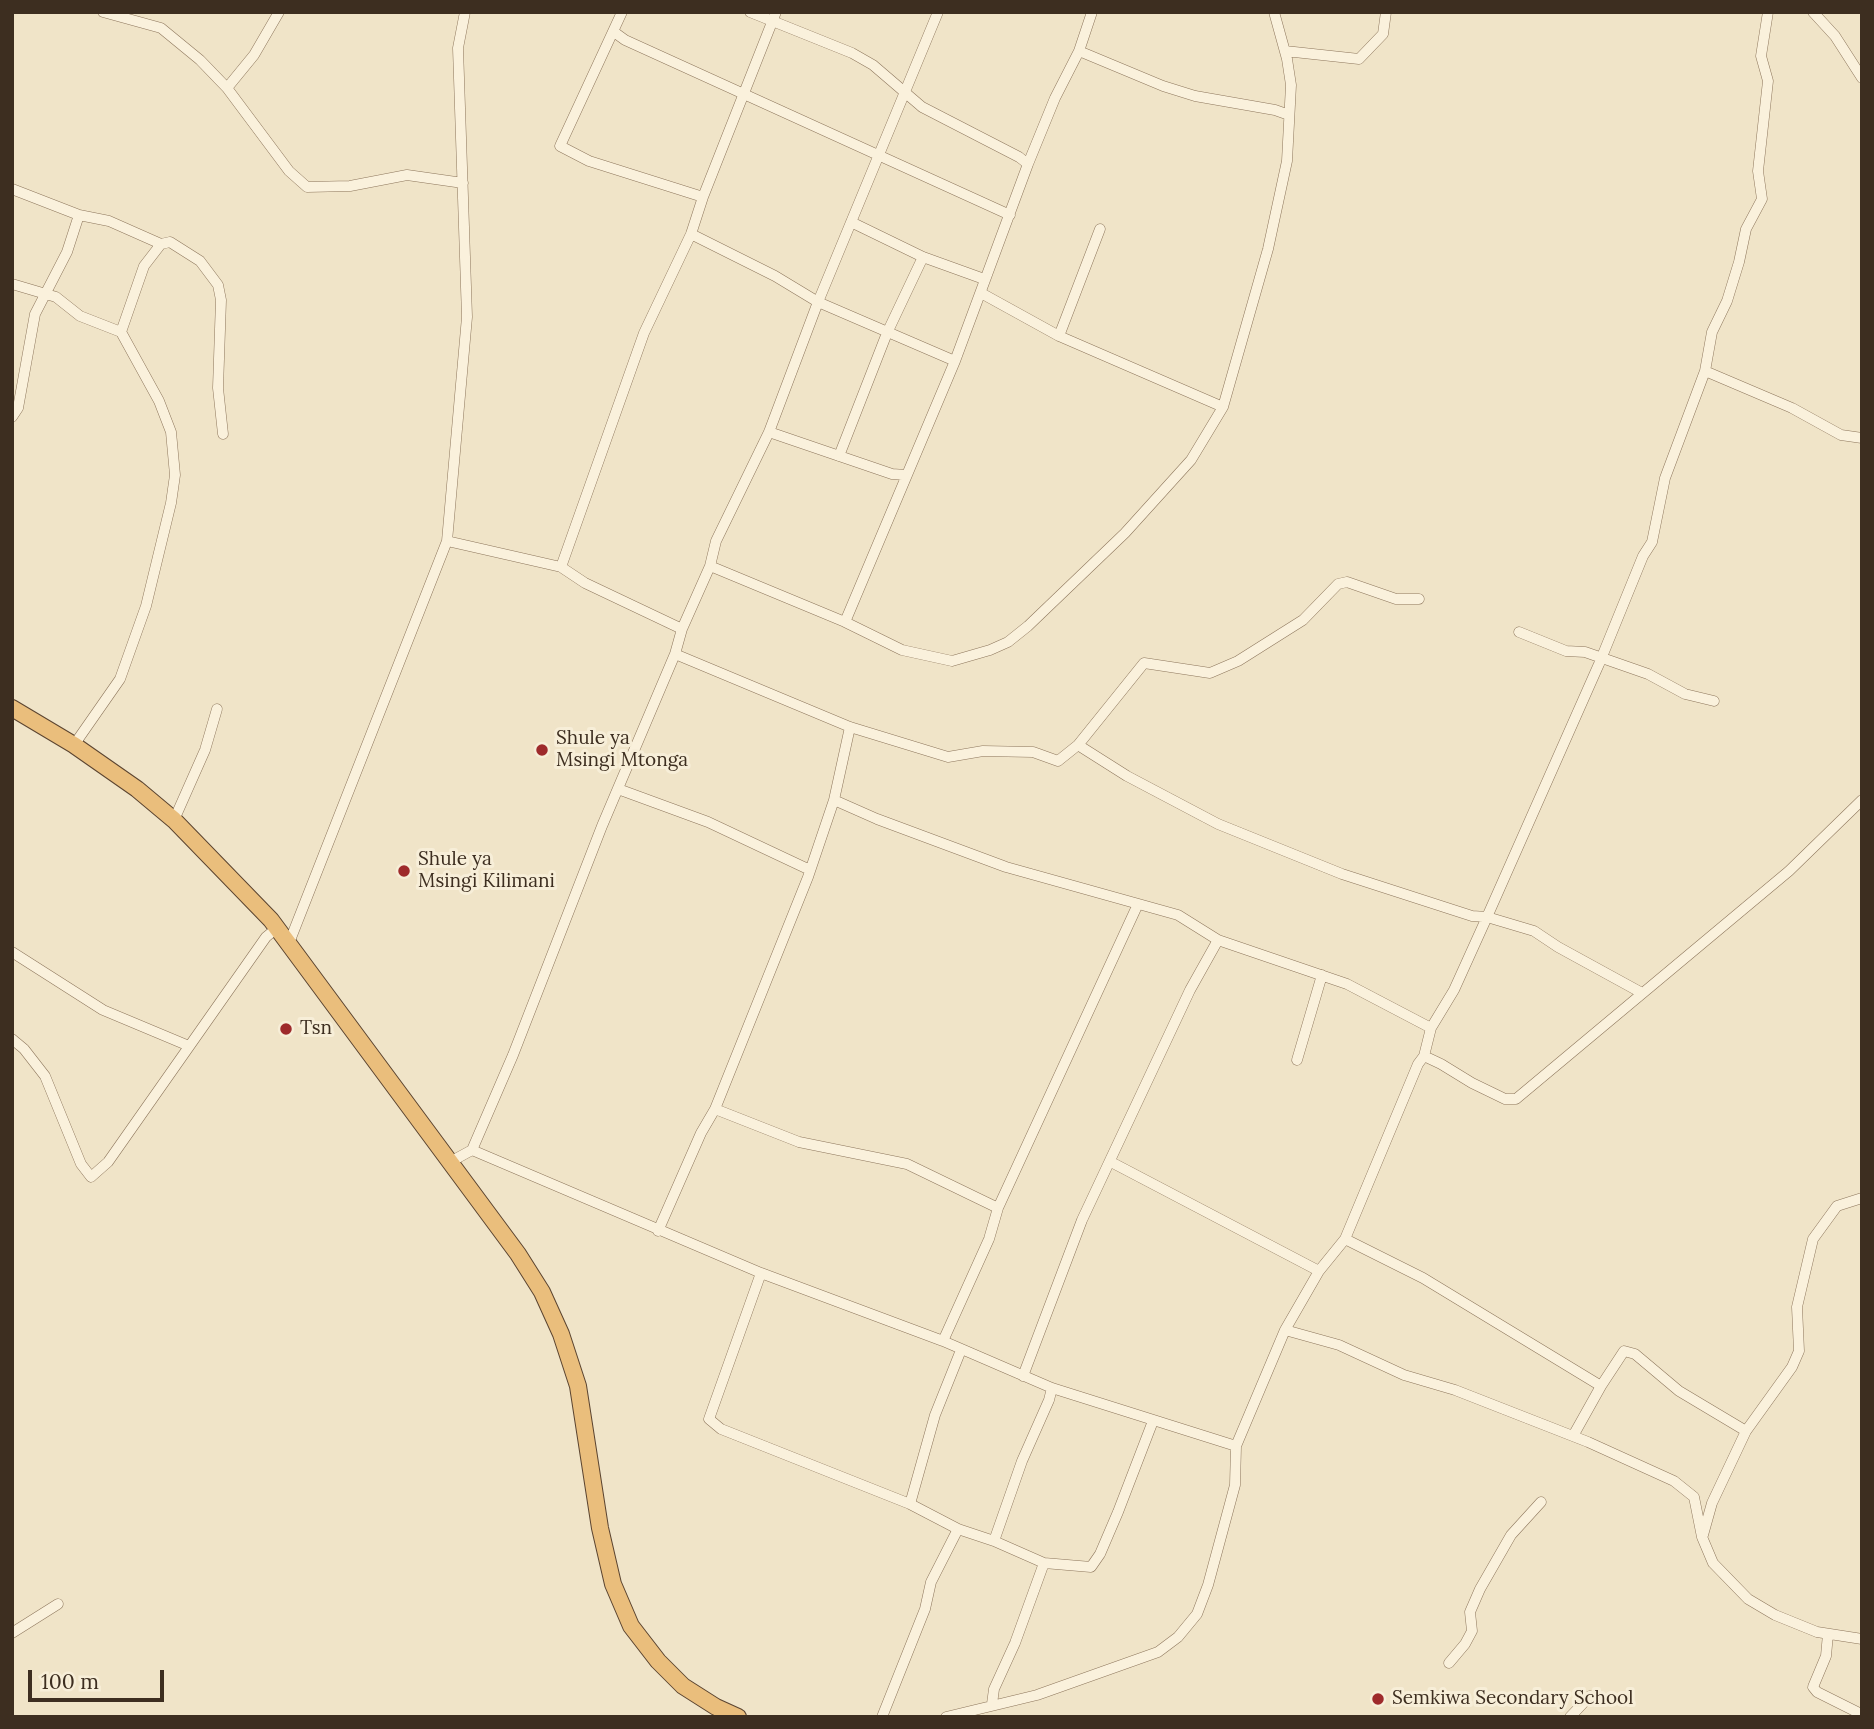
<!DOCTYPE html>
<style>
body{margin:0}
#map{position:relative;width:1874px;height:1729px;overflow:hidden;background:#f0e4c8;font-family:Lora,serif}
canvas{display:block}
.frame{position:absolute;inset:0;border:14px solid #3d2e20;pointer-events:none}
.scale{position:absolute;left:28px;top:1670px;width:136px;height:32px;box-sizing:border-box;border:4px solid #3d2e20;border-top:0;padding-left:9px;font-size:21px;line-height:24px;white-space:nowrap;color:#3d2e20;-webkit-text-stroke:5px #f7eed8;paint-order:stroke}
</style>
<div id="map">
<canvas width="1874" height="1729"></canvas>
<div class="frame"></div>
<div class="scale">100 m</div>
</div>
<script>
const c = document.querySelector('canvas').getContext('2d');
c.lineJoin = 'round';
const toPath = rows => new Path2D(rows.map(r => 'M' + r).join(''));
function strokePath(path, color, width, dash) { c.strokeStyle = color; c.lineWidth = width; c.lineCap = dash ? 'butt' : 'round'; c.setLineDash(dash || []); c.stroke(path); }
function write(font, color, halo, rows, align = 'center') {
  c.font = font + ' Lora,serif'; c.lineWidth = 6; c.setLineDash([]); c.textBaseline = 'middle'; c.strokeStyle = halo; c.fillStyle = color; for (const [text, x, y, turn = 0] of rows) {
    c.save(); c.translate(x, y); c.rotate((+turn || 0) * Math.PI / 180); c.textAlign = isNaN(turn) ? turn : align; if (halo) c.strokeText(text, 0, 0); c.fillText(text, 0, 0); c.restore();
  }
}
const minor = toPath([
 [103,12,161,28,200,60,227,88,289,171,307,187,350,186,407,175,463,183],
 [622,12,560,146,589,161,703,197],
 [750,12,852,53,873,65,922,107,1019,157,1028,164],
 [1813,12,1835,36,1862,78],
 [614,32,625,40,1010,215],
 [1079,51,1163,86,1195,96,1275,110,1289,115],
 [1285,51,1359,59,1383,34,1386,12],
 [227,88,254,55,279,12],
 [12,189,79,215,109,221,161,244,170,242,200,261,218,285,221,300,218,388,223,434],
 [851,222,923,257,984,279],
 [691,234,775,276,818,302,955,361],
 [12,284,56,297,80,316,121,332,159,401,171,432,175,475,171,503,146,606,120,679,74,745],
 [981,293,1059,336,1223,407],
 [121,332,144,266,161,244],
 [1059,336,1100,229],
 [1705,371,1792,408,1841,435,1862,438],
 [12,417,18,408,35,314,67,252,79,215],
 [769,432,892,474,906,475],
 [839,456,887,333,923,257],
 [447,541,561,567,585,583,682,629],
 [710,566,845,622,902,650,952,661,990,650,1008,642,1028,626,1125,533,1191,460,1223,407,1268,249,1287,161,1291,85,1287,59,1274,12],
 [561,567,644,333,691,234,703,197,776,12],
 [845,622,955,361,1028,164,1055,98,1079,51,1092,12],
 [1519,632,1566,651,1585,652,1648,674,1685,694,1714,701],
 [675,654,850,727,948,757,983,751,1033,752,1058,761,1078,745,1144,663,1210,673,1238,661,1303,620,1338,584,1347,582,1396,599,1419,599],
 [1078,745,1127,776,1218,824,1342,874,1472,916,1487,917,1534,931,1558,947,1642,993],
 [618,789,708,822,810,870],
 [834,800,877,819,1006,867,1178,915,1218,940,1347,984,1431,1028],
 [174,820,205,750,217,709],
 [289,943,447,541,467,317,458,48,465,12],
 [12,952,103,1010,189,1046],
 [12,1039,24,1049,45,1076,81,1164,91,1177,108,1162,266,937,277,928],
 [1424,1056,1441,1064,1472,1083,1505,1099,1516,1099,1789,871,1862,800],
 [1297,1060,1322,975],
 [715,1109,799,1142,907,1164,998,1208],
 [472,1150,761,1273,943,1341,1052,1388,1236,1446],
 [450,1162,472,1150,513,1055,602,826,675,654,682,629,710,566,716,541,769,432,818,302,938,12],
 [1111,1162,1319,1271],
 [658,1231,701,1133,715,1109,808,877,834,800,850,727],
 [1345,1239,1423,1278,1601,1386,1624,1351,1635,1354,1679,1391,1746,1431,1712,1503,1703,1535],
 [761,1273,709,1419,721,1429,910,1504,958,1529,994,1541,1044,1563,1091,1567,1100,1554,1118,1512,1153,1421],
 [1285,1330,1339,1345,1404,1375,1455,1390,1588,1442,1674,1481,1694,1497,1702,1537,1713,1563,1748,1599,1775,1615,1817,1632,1862,1639],
 [943,1341,989,1239,998,1208,1138,904],
 [1023,1376,1082,1220,1190,990,1218,940],
 [1746,1431,1792,1367,1799,1351,1797,1307,1813,1239,1837,1206,1862,1198],
 [1573,1436,1601,1386],
 [910,1504,935,1415,961,1350],
 [994,1541,1022,1461,1049,1400,1052,1388],
 [12,1633,58,1604],
 [1828,1634,1826,1656,1813,1687,1817,1692,1857,1712,1860,1717],
 [1449,1663,1465,1644,1472,1631,1470,1612,1480,1589,1511,1535,1541,1502],
 [992,1704,994,1689,1015,1643,1044,1563],
 [882,1717,925,1609,931,1582,958,1529],
 [946,1717,1037,1695,1158,1652,1178,1637,1197,1614,1208,1585,1235,1485,1236,1446,1285,1330,1319,1271,1345,1239,1418,1064,1424,1056,1431,1028,1454,990,1487,917,1599,664,1643,556,1652,542,1665,478,1705,371,1712,332,1727,301,1739,262,1746,229,1762,199,1758,171,1768,81,1761,56,1768,12],
 [1570,1717,1590,1696]
]);
const trunk = toPath([
 [12,708,74,745,137,789,174,820,271,920,518,1254,542,1292,561,1334,578,1386,600,1528,613,1584,631,1626,658,1661,683,1686,716,1707,738,1717]
]);
strokePath(minor, '#8d765c', 11);
strokePath(trunk, '#5b4430', 18);
strokePath(minor, '#faf1dc', 10);
strokePath(trunk, '#eabe7c', 16);
for (const [x, y, r, color] of [
 [542,750,7,"#9e2a2b"],
 [404,871,7,"#9e2a2b"],
 [286,1029,7,"#9e2a2b"],
 [1378,1699,7,"#9e2a2b"]
]) { const dot = new Path2D(); dot.arc(x, y, r, 0, 2 * Math.PI); c.fillStyle = color; c.fill(dot); strokePath(dot, '#f7eed8', 2.5); }
write('19px', '#3d2e20', '#f7eed8', [
 ["Shule ya",556,739],
 ["Msingi Mtonga",556,761],
 ["Shule ya",418,860],
 ["Msingi Kilimani",418,882],
 ["Tsn",300,1029],
 ["Semkiwa Secondary School",1392,1699]
], 'left');
</script>
